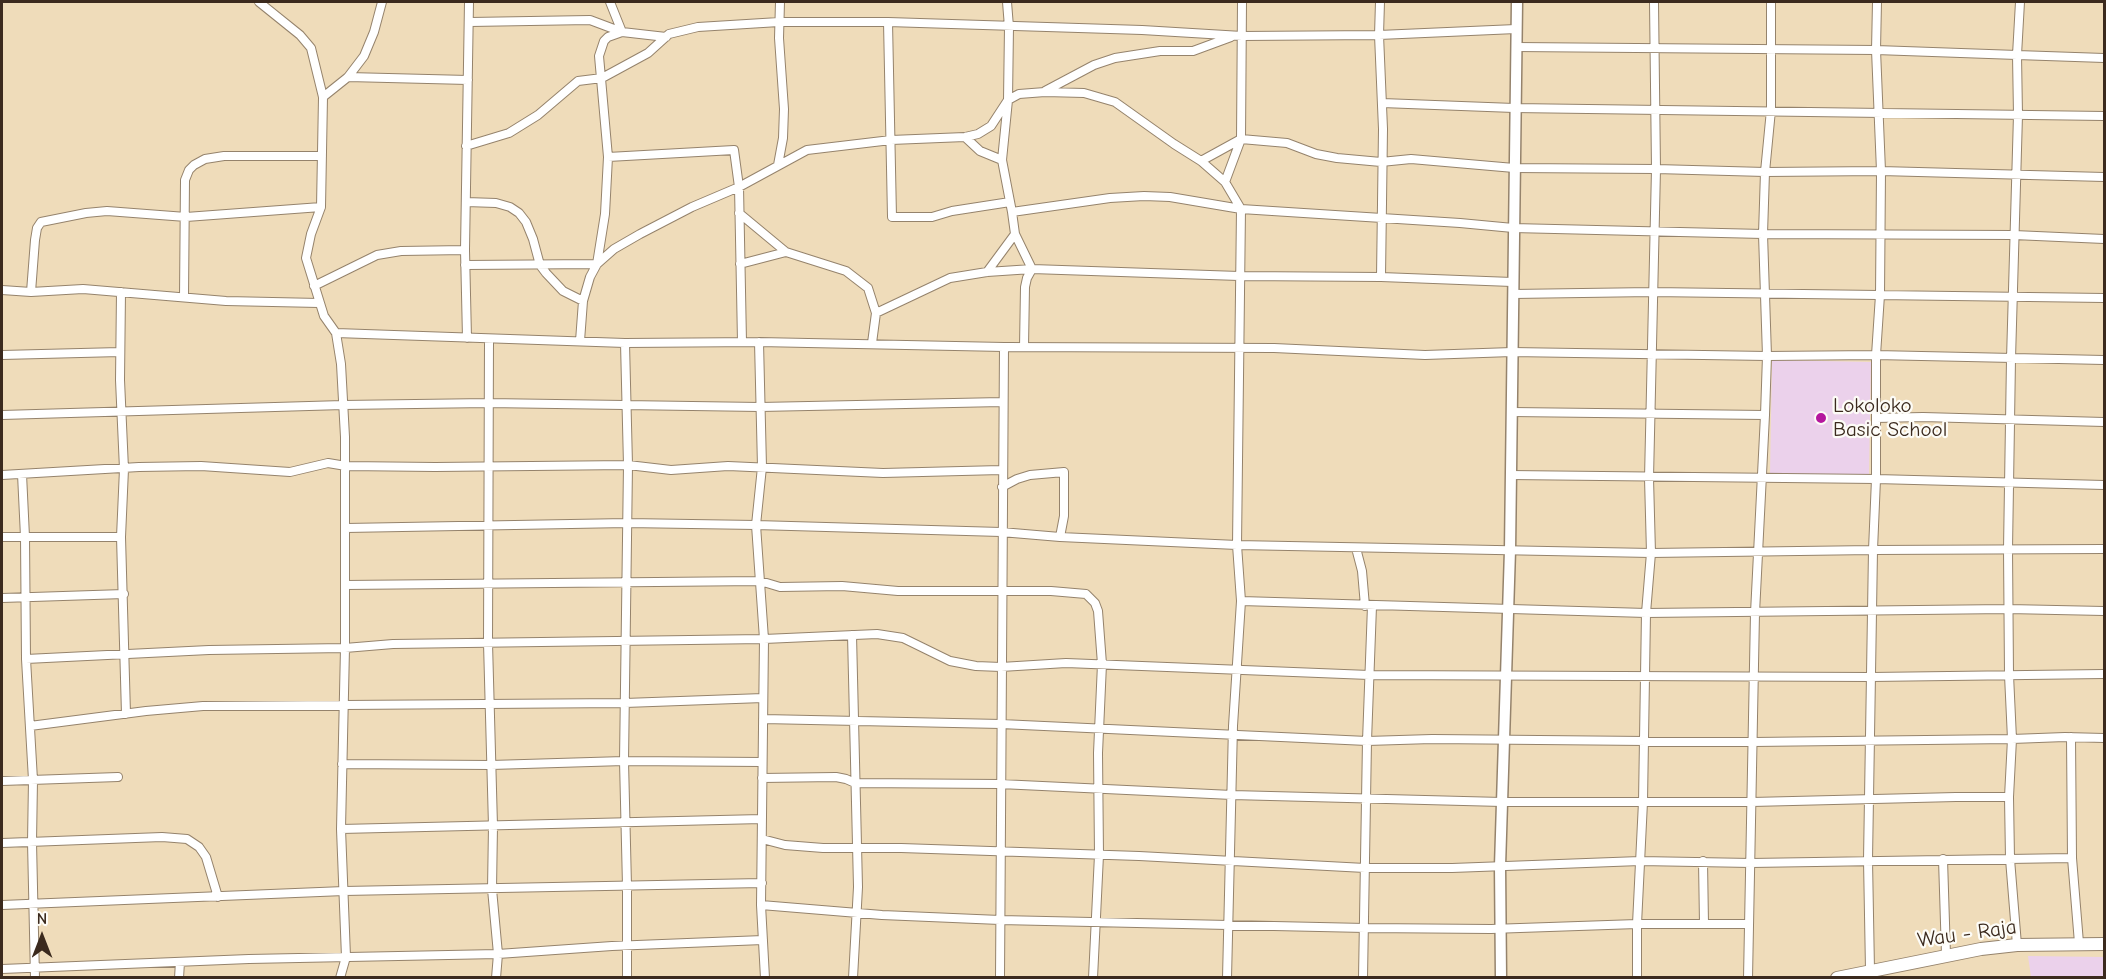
<!DOCTYPE html>
<style>
body{margin:0}
#map{position:relative;width:2106px;height:979px;overflow:hidden;background:#efdcba;font-family:"Comic Neue",sans-serif}
canvas{display:block}
.frame{position:absolute;inset:0;border:3px solid #3b2a1e;pointer-events:none}
.north{position:absolute;left:12px;top:907px;width:60px;height:60px;-webkit-text-stroke:4px #fdfcf7;paint-order:stroke;rotate:0deg;font-size:16px;font-weight:700;line-height:24px;text-align:center;color:#3b2a1e}
.north::after{content:'';display:block;margin:auto;width:21px;height:27px;background:#3b2a1e;clip-path:polygon(50% 0,100% 100%,50% 72%,0 100%)}
</style>
<div id="map">
<canvas width="2106" height="979"></canvas>
<div class="frame"></div>
<div class="north">N</div>
</div>
<script>
const c = document.querySelector('canvas').getContext('2d');
c.lineJoin = 'round';
function paint(path, color) { c.fillStyle = color; c.fill(path, 'evenodd'); }
const toPath = rows => new Path2D(rows.map(r => 'M' + r).join(''));
function strokePath(path, color, width, dash) { c.strokeStyle = color; c.lineWidth = width; c.lineCap = dash ? 'butt' : 'round'; c.setLineDash(dash || []); c.stroke(path); }
function write(font, color, halo, rows, align = 'center') {
  c.font = font + ' "Comic Neue",sans-serif'; c.lineWidth = 4.5; c.setLineDash([]); c.textBaseline = 'middle'; c.strokeStyle = halo; c.fillStyle = color; for (const [text, x, y, turn = 0] of rows) {
    c.save(); c.translate(x, y); c.rotate((+turn || 0) * Math.PI / 180); c.textAlign = isNaN(turn) ? turn : align; if (halo) c.strokeText(text, 0, 0); c.fillText(text, 0, 0); c.restore();
  }
}
paint(toPath([
 [1772,360,1871,362,1869,475,1770,474],
 [2028,956,2104,957,2104,977,2031,977]
]), '#ebd1eb');
const minor = toPath([
 [259,2,300,35,311,48,323,97,321,207,311,234,306,258,324,316,336,333,341,364,345,437,345,648,341,829,346,957,340,978],
 [610,2,622,32],
 [1007,2,1009,27,1008,100,1002,160,1012,212,1110,198,1144,196,1170,197,1241,209,1460,223,1513,228,1763,234,2014,235,2104,239],
 [1380,2,1379,35,1383,129,1381,277],
 [470,22,590,20,622,32,666,37],
 [888,22,892,217,932,217,952,211,1010,202],
 [622,32,608,37,604,41,599,56,608,157,734,150,739,187,742,342],
 [1516,47,1876,50,2017,55,2020,2],
 [348,77,468,80],
 [1045,91,1094,65,1115,58,1160,51,1193,51,1231,37],
 [323,97,348,77,364,56,374,32,382,2],
 [1382,103,1514,108,2104,116],
 [965,137,980,151,1002,160],
 [466,146,509,133,538,115,578,81,602,78,648,53,669,34,698,27,779,22,888,22,1142,30,1242,36,1379,35,1516,29],
 [1201,161,1241,139,1287,143,1316,154,1337,158,1381,162,1411,159,1514,168,1656,169,1765,172,1881,171,2104,177],
 [778,165,783,138,784,109,779,38,780,2],
 [466,202,496,203,510,207,519,213,526,222,533,239,540,265,546,273,563,291,583,301],
 [1012,212,1015,234,1032,269],
 [739,213,786,252,846,271,868,288,876,313,872,343],
 [740,264,786,252],
 [465,265,597,264,605,214,608,157],
 [987,272,1015,234],
 [314,286,377,255,401,251,465,250],
 [2,290,31,292,83,289,226,301,319,303],
 [31,292,35,240,37,228,41,222,86,213,107,211,186,217,321,207],
 [121,292,120,380,124,469,121,537,126,714],
 [1513,294,1652,292,2104,298],
 [184,297,185,180,189,170,194,165,205,159,224,156,322,156],
 [876,313,950,278,987,272,1032,269,1239,276,1381,277,1512,282],
 [336,333,625,343,759,342,1004,347,1274,348,1425,355,1512,352,1767,356,1876,355,2104,360],
 [467,338,465,250,469,2],
 [489,339,488,643,493,826,492,889,498,954,496,978],
 [580,341,583,301,590,277,597,264,614,249,640,234,692,207,739,187,807,150,891,140,965,137,978,134,991,126,1008,100,1019,94,1045,92,1084,93,1115,102,1174,144,1201,161,1225,182],
 [759,342,762,467,756,525,764,639,761,905,765,978],
 [625,343,628,465,624,761,627,886,627,978],
 [1024,347,1025,287,1027,278,1032,269],
 [2,355,120,352],
 [1512,412,1765,415],
 [2,415,343,405,488,403,760,407,1002,402],
 [1876,418,1923,417,2104,422],
 [22,474,25,537,26,659,33,780,32,842,35,978],
 [2,475,139,467,201,466,290,472,328,463,346,466,435,467,628,465,671,470,728,466,883,473,1001,470],
 [1510,475,1876,479,2104,485],
 [1002,487,1017,479,1030,475,1064,472,1064,516,1060,537],
 [346,528,627,523,756,525,1001,532,1060,537,1237,545,1651,553,1873,550,2104,549],
 [2,537,121,537],
 [1356,548,1362,571,1365,606],
 [345,585,760,581,780,587,842,586,898,591,1051,591,1086,594,1095,603,1098,611,1102,664,1098,753,1099,855,1093,978],
 [2,598,124,594],
 [1241,601,1646,613,2008,609,2104,611],
 [852,635,858,887,853,978],
 [26,659,209,650,345,648,393,644,764,639,877,634,903,638,950,661,976,666,1001,667,1066,663,1369,675,1871,677,2104,674],
 [763,719,1001,724,1367,741,1432,739,1753,742,2012,739,2065,737,2104,738],
 [30,726,146,711,203,706,625,703,763,698],
 [2071,737,2072,858,2079,943],
 [342,764,491,765,624,761,762,762],
 [762,778,836,777,846,779,855,783,1000,784,1232,795,1502,802,1752,802,1956,797,2009,797],
 [2,781,118,777],
 [341,829,762,819],
 [762,839,785,845,823,848,901,848,1139,856,1365,868,1452,868,1640,861,1751,863,2072,858],
 [2,843,162,837,187,839,199,847,206,857,218,897],
 [1943,859,1946,955],
 [1703,861,1704,924],
 [2,905,344,891,762,883],
 [761,905,882,915,1000,920,1365,928,1491,929,1637,924,1748,924],
 [2017,945,2010,859,2009,797,2012,739,2009,675,2008,549,2011,359,2018,115,2017,55,2104,58],
 [2,969,249,959,498,954,612,946,763,940],
 [1870,970,1868,860,1873,550,1876,479,1876,355,1880,295,1881,171,1876,50,1877,2],
 [179,978,180,962],
 [1000,978,1004,347],
 [1227,978,1233,726,1241,601,1237,545,1241,209,1225,182,1241,139,1242,2],
 [1363,978,1367,741,1372,606],
 [1637,978,1637,924,1643,802,1646,613,1651,553,1649,478,1656,169,1654,2],
 [1748,978,1755,613,1765,415,1767,356,1763,234,1765,172,1771,110,1771,2]
]);
const tertiary = toPath([
 [1501,978,1500,866,1510,550,1517,2]
]);
const primary = toPath([
 [1837,978,1981,949,2017,945,2104,944]
]);
strokePath(minor, '#95836c', 10);
strokePath(tertiary, '#95836c', 13);
strokePath(primary, '#95836c', 14);
strokePath(minor, '#fff', 8);
strokePath(tertiary, '#fff', 10);
strokePath(primary, '#fff', 12);
for (const [x, y, r, color] of [
 [1821,418,6,"#b5179e"]
]) { const dot = new Path2D(); dot.arc(x, y, r, 0, 2 * Math.PI); c.fillStyle = color; c.fill(dot); strokePath(dot, '#fdfcf7', 2); }
write('21px', '#3b2a1e', '#fdfcf7', [
 ["Lokoloko",1833,406],
 ["Basic School",1833,430]
], 'left');
write('21px', '#3b2a1e', '#fdfcf7', [
 ["Wau - Raja",1967,934,-8]
]);
</script>
